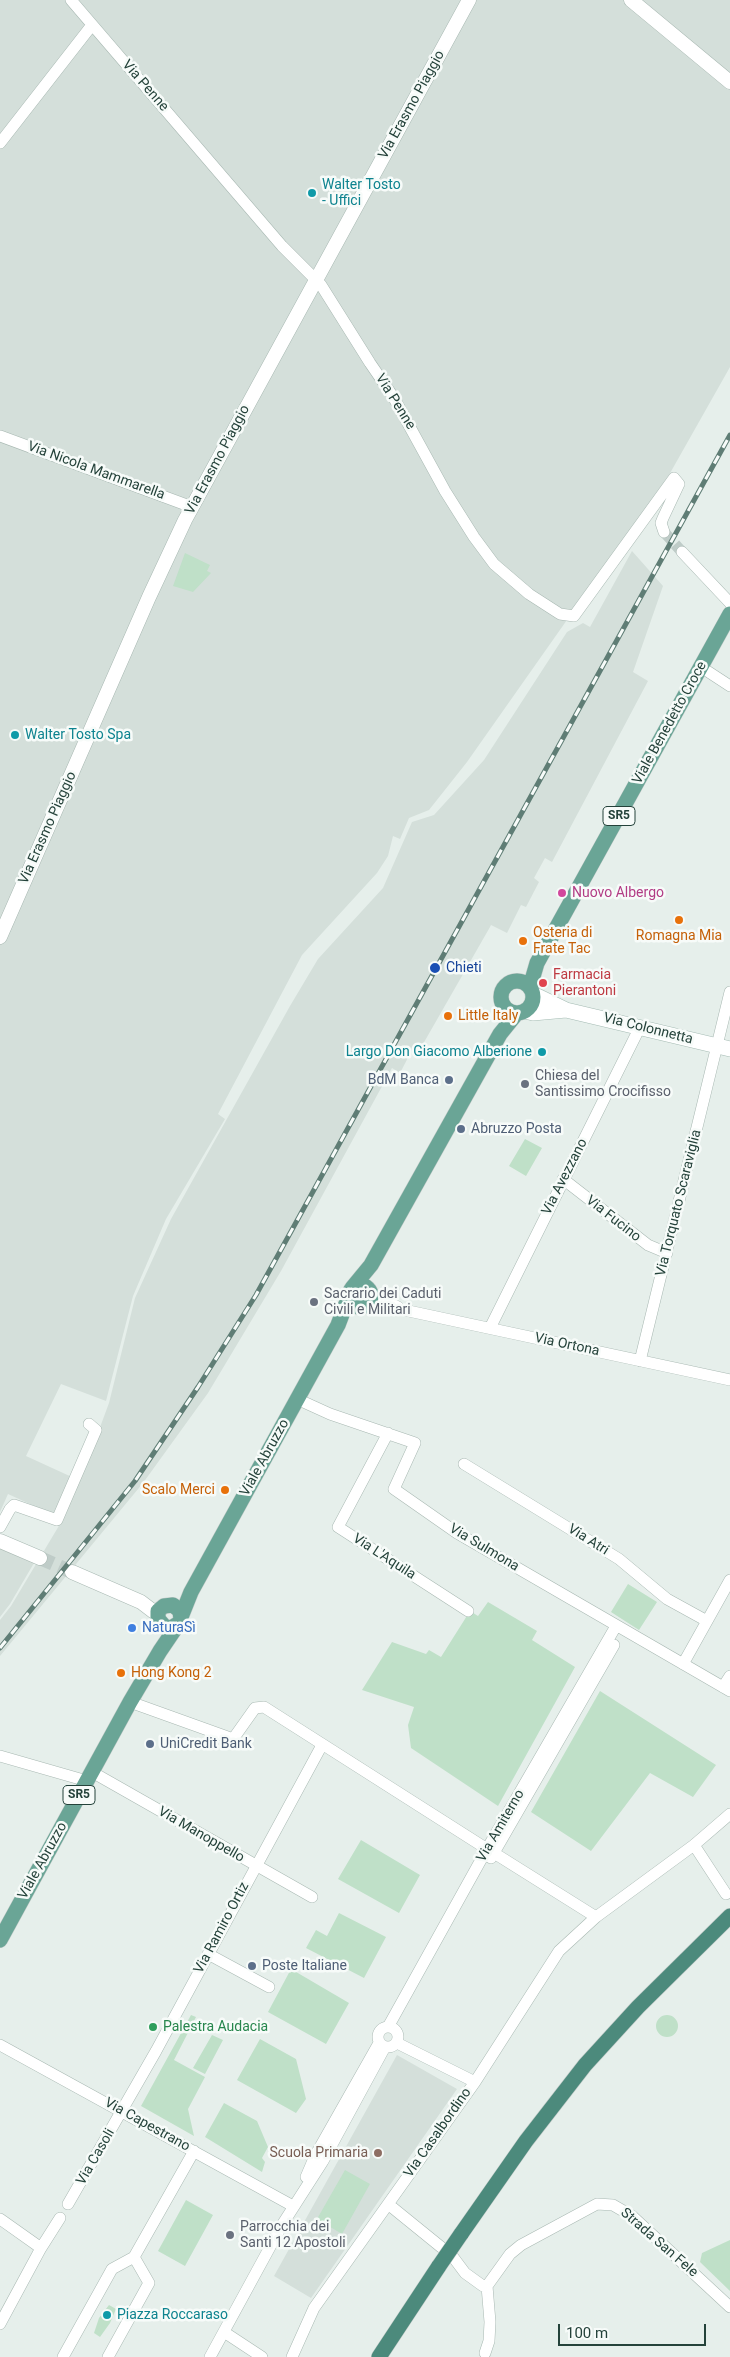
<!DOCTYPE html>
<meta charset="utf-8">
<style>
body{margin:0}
#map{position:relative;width:730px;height:2357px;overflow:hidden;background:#e6efeb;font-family:Roboto,sans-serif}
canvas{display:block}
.scale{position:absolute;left:558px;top:2324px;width:148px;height:22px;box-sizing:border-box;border:2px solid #24423a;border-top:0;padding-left:6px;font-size:15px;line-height:18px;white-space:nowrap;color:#24423a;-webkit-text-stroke:4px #f7fbf9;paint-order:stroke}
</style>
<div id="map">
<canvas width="730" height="2357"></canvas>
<div class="scale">100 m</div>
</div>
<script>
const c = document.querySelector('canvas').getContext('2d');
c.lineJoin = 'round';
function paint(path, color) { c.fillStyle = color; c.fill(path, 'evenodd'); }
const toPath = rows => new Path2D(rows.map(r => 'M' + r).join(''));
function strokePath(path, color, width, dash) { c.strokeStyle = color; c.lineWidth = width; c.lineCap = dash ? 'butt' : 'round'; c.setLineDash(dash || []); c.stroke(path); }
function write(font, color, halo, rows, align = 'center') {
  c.font = font + ' Roboto,sans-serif'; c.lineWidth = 5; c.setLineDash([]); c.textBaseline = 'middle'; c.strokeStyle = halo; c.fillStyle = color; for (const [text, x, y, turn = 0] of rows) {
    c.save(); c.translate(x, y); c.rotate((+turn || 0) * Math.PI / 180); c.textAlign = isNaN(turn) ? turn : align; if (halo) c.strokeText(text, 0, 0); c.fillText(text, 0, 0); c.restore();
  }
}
paint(toPath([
 [0,0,730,0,730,367,669,475,467,762,429,810,409,818,400,839,393,836,388,856,377,873,302,955,218,1114,225,1119,166,1219,133,1296,106,1401,61,1384,26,1456,74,1478,54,1515,8,1494,0,1512],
 [632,551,663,586,633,672,648,681,552,862,545,858,534,878,539,882,526,907,521,905,507,933,491,925,490,927,419,1051,413,1048,400,1073,392,1068,281,1271,208,1393,143,1483,0,1656,0,1620,11,1606,63,1519,99,1430,109,1403,135,1298,171,1219,290,1006,318,959,383,888,412,822,434,815,484,760,567,632,583,623,590,627],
 [0,1549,34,1563,10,1604,0,1617],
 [397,2055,457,2089,311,2298,274,2276]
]), '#d4dfda');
paint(toPath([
 [185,553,210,565,207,571,211,573,193,592,173,586],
 [525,1139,542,1148,526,1176,509,1166],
 [628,1584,657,1602,639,1630,611,1612],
 [488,1602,537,1631,532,1640,575,1667,498,1806,411,1748,408,1725,414,1707,362,1690,392,1642,426,1654,429,1650,441,1657,470,1611,478,1616],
 [600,1691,716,1765,693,1797,650,1773,591,1851,531,1812],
 [361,1840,420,1875,399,1913,338,1879],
 [339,1913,386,1937,364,1978,306,1948,316,1930,327,1936],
 [291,1969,349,2003,326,2044,268,2012],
 '656 2026a11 11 0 1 1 22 0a11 11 0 1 1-22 0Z',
 [191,2015,196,2017,174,2060,205,2077,188,2109,194,2136,141,2106],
 [212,2035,223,2040,205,2074,193,2068],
 [260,2039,296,2059,306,2099,296,2113,237,2080],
 [224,2103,257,2121,268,2147,262,2158,265,2162,262,2172,205,2137],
 [345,2170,370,2184,342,2234,317,2219],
 [186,2200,213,2215,185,2266,158,2251],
 [730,2240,730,2291,700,2262,702,2253],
 [109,2305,116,2309,110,2323,100,2337,94,2333,99,2318]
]), '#bfe0c8');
strokePath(toPath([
 [664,532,682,552]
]), '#bfccc8', 11, [11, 5.5]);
strokePath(toPath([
 [40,1558,72,1572]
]), '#bfccc8', 14, [14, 7]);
const minor = toPath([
 [71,0,282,246,321,285,370,363,394,398,445,491,474,537,494,564,529,594,560,614,574,616,674,478,679,484,663,518,661,523,664,532],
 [0,143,92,25],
 [0,436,192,507],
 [682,552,730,603],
 [701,667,730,686],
 [563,1179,648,1245,667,1253],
 [372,1294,398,1307],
 [367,1306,404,1310,730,1380],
 [490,1328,640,1027],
 [640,1361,730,992],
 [297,1399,330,1414,415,1443,394,1489,457,1533,730,1691],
 [388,1433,338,1527,468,1611],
 [464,1464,619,1559,667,1599,707,1621],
 [0,1527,10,1509,14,1505,57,1520,96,1430,89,1424],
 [683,1664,730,1580],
 [723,1687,730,1676],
 [130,1702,233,1739,255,1708,264,1707,487,1849],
 [0,1756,87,1781],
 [92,1772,312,1897],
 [694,1845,726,1894],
 [494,1853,596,1917,694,1845,730,1814],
 [491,1858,614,1645],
 [208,1954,269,1987],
 '378 2037a10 10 0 1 1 20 0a10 10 0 1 1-20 0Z',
 [388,2027,487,1849,616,1626],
 [397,2043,475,2082],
 [0,2045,293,2206],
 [306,2177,315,2156,379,2043],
 [68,2204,156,2051,322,1745],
 [388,2204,441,2247],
 [0,2219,41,2248,60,2218],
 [453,2257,465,2273,483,2286,487,2286,490,2322,489,2341,485,2353],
 [487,2286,510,2254,521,2245,597,2204,613,2205,632,2216,730,2307],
 [0,2324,41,2248],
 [224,2332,262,2357],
 [63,2357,112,2269,134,2257,194,2151],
 [108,2357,149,2283,134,2257],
 [210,2357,282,2225,323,2161,385,2047],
 [292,2357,314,2308,475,2082,559,1951,596,1917]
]);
const tertiary = toPath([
 [631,0,730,82],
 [0,937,149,597,185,520,469,0],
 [0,1541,40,1558],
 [72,1572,141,1602,158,1615]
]);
const secondary = toPath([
 [533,994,566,1010,730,1049],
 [525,1011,533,1013,566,1010]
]);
const primary = toPath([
 '501 997a16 16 0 1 1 32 0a16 16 0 1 1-32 0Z',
 [530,987,537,963,730,614],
 '349 1296a11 11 0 1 1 22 0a11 11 0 1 1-22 0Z',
 [352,1288,371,1265,500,1034,517,1013],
 [181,1617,191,1592,338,1325,349,1296],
 [0,1940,130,1702,160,1651,179,1623,181,1620,180,1611,173,1605,164,1606,158,1611,158,1619,165,1627,171,1628,179,1623]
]);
const trunk = toPath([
 [461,2234,526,2141,585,2065,638,2007,730,1916],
 [379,2357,439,2266]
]);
strokePath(minor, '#a8b8b2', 12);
strokePath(tertiary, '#a8b8b2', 15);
strokePath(secondary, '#a4bbb3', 16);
strokePath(primary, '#c2cac8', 16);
strokePath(trunk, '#c2cac8', 16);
strokePath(minor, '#fff', 11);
strokePath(tertiary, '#fff', 14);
strokePath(secondary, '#fff', 15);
strokePath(primary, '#6aa596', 15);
strokePath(trunk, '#4c8a7c', 15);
const rail = toPath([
 [0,1648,135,1481,198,1387,256,1295,730,435]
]);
strokePath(rail, '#5f7d75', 5);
strokePath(rail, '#f7fbf9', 3, [9]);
const trunkBridge = toPath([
 [439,2266,461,2234]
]);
strokePath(trunkBridge, '#c2cac8', 16, []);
strokePath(trunkBridge, '#4c8a7c', 15);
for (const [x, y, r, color] of [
 [312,193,5,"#0f9aa8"],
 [15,735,5,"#0f9aa8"],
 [562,893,5,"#d1479c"],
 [679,920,5,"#e8710a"],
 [523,941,5,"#e8710a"],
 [435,968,6,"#1a4fb4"],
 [543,983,5,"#e0444e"],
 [448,1016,5,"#e8710a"],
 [542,1052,5,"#0f9aa8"],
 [449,1080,5,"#5c6f8a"],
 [525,1084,5,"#6b7280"],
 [461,1129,5,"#5c6f8a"],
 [314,1302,5,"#6b7280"],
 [225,1490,5,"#e8710a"],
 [132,1628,5,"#3f7fe0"],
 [121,1673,5,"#e8710a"],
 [150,1744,5,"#5c6f8a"],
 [252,1966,5,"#5c6f8a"],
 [153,2027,5,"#2e9e5b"],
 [378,2153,5,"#8d6e63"],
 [230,2235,5,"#6b7280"],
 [107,2315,5,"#0f9aa8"]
]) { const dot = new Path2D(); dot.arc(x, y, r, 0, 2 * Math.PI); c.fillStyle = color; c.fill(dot); strokePath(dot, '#f7fbf9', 2); }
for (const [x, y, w] of [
 [619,816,32],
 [79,1795,32]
]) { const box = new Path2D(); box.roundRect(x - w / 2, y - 9.5, w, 19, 4); c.fillStyle = '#f7fbf9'; c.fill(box); strokePath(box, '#24423a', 1); }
write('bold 12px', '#24423a', null, [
 ["SR5",619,816],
 ["SR5",79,1795]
]);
write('14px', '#24423a', '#f7fbf9', [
 ["Via Penne",145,86,49],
 ["Via Erasmo Piaggio",412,105,-61],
 ["Via Penne",395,402,58],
 ["Via Erasmo Piaggio",218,460,-62],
 ["Via Nicola Mammarella",96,471,20],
 ["Viale Benedetto Croce",670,723,-61],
 ["Via Erasmo Piaggio",48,828,-66],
 ["Via Colonnetta",648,1029,14],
 ["Via Avezzano",565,1177,-63],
 ["Via Torquato Scaraviglia",679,1203,-76],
 ["Via Fucino",613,1219,38],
 ["Via Ortona",567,1345,12],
 ["Viale Abruzzo",265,1458,-61],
 ["Via Atri",588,1540,32],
 ["Via Sulmona",484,1548,31],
 ["Via L'Aquila",384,1557,33],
 ["Via Amiterno",501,1826,-60],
 ["Via Manoppello",201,1835,30],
 ["Viale Abruzzo",43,1861,-61],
 ["Via Ramiro Ortiz",222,1928,-62],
 ["Via Capestrano",147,2125,29],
 ["Via Casalbordino",438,2133,-55],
 ["Via Casoli",96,2157,-60],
 ["Strada San Fele",659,2243,41]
]);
write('14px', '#0d838f', '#f7fbf9', [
 ["Walter Tosto",322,185],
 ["- Uffici",322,201],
 ["Walter Tosto Spa",25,735],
 ["Largo Don Giacomo Alberione",532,1052,"right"],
 ["Piazza Roccaraso",117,2315]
], 'left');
write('14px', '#b23c85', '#f7fbf9', [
 ["Nuovo Albergo",572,893]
], 'left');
write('14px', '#c56008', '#f7fbf9', [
 ["Osteria di",533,933],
 ["Frate Tac",533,949],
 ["Romagna Mia",679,936,"center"],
 ["Little Italy",458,1016],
 ["Scalo Merci",215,1490,"right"],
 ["Hong Kong 2",131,1673]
], 'left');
write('14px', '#164399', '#f7fbf9', [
 ["Chieti",446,968]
], 'left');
write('14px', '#be3a42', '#f7fbf9', [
 ["Farmacia",553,975],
 ["Pierantoni",553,991]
], 'left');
write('14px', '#5b616d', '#f7fbf9', [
 ["Chiesa del",535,1076],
 ["Santissimo Crocifisso",535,1092],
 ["Sacrario dei Caduti",324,1294],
 ["Civili e Militari",324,1310],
 ["Parrocchia dei",240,2227],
 ["Santi 12 Apostoli",240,2243]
], 'left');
write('14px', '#4e5e75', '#f7fbf9', [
 ["BdM Banca",439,1080,"right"],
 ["Abruzzo Posta",471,1129],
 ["UniCredit Bank",160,1744],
 ["Poste Italiane",262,1966]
], 'left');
write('14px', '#366cbe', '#f7fbf9', [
 ["NaturaSì",142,1628]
], 'left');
write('14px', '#27864d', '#f7fbf9', [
 ["Palestra Audacia",163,2027]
], 'left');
write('14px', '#785e54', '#f7fbf9', [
 ["Scuola Primaria",368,2153]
], 'right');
</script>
